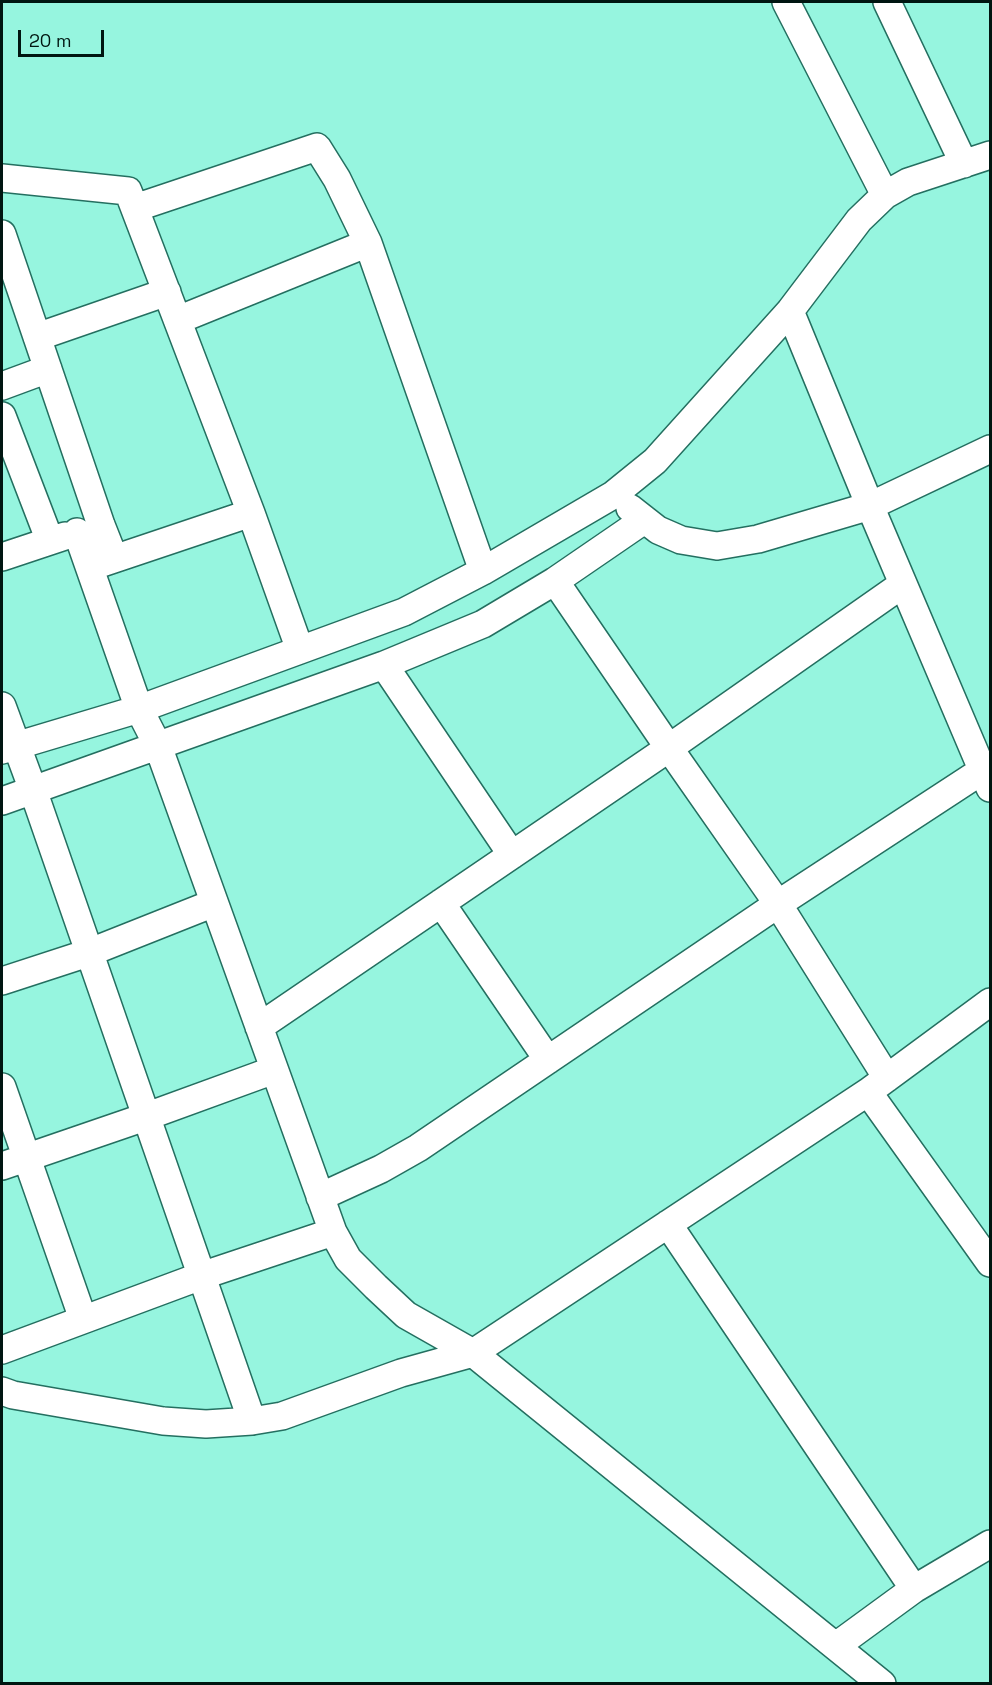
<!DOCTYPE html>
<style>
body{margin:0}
#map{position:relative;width:992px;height:1685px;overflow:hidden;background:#96f5df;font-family:"Space Grotesk",sans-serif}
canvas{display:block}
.frame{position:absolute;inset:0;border:3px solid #001611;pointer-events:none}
.scale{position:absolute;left:18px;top:30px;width:86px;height:27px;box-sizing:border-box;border:3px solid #001611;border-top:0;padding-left:8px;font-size:18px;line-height:21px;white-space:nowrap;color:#001611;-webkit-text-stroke:4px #96f5df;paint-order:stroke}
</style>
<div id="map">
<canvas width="992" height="1685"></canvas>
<div class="frame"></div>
<div class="scale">20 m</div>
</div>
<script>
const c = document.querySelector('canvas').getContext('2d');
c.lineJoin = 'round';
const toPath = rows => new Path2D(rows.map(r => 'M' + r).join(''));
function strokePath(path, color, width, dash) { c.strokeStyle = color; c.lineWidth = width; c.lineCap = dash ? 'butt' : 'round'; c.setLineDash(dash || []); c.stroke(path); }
const street = toPath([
 [786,2,885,195],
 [887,2,964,164],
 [2,178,128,191,251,513,300,650],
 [135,208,317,147,337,179,368,243,483,571],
 [2,234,101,525,114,558],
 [790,311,870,506,990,788],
 [178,320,368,243],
 [37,337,167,292],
 [2,386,48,369],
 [2,416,50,541],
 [630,508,658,530,681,540,717,546,758,539,870,506,990,449],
 [77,532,139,709,158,746,333,1232,348,1259,376,1287,406,1315,473,1353,882,1684],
 [2,557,65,536],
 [99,564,251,513],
 [555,581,669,748,778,904,887,1078],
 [384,665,512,855],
 [2,706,33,790,252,1421],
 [2,750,139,709,404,612,483,571,613,495,655,461,790,311,859,220,885,195,908,182,990,155],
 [2,801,384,665,483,624,555,581,644,520],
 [441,903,548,1060],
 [2,981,88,953,214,903],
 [259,1027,669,748,903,584],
 [2,1087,83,1319],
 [868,1092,990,1263],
 [2,1166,145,1117,274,1070],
 [320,1197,381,1169,418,1148,778,904,983,770],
 [668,1224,914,1589],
 [2,1350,201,1276,333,1232],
 [2,1391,13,1395,163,1421,206,1424,252,1421,282,1416,401,1373,473,1353,868,1092,990,1002],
 [836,1646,914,1589,990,1544]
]);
strokePath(street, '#246f60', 30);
strokePath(street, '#fff', 27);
</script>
